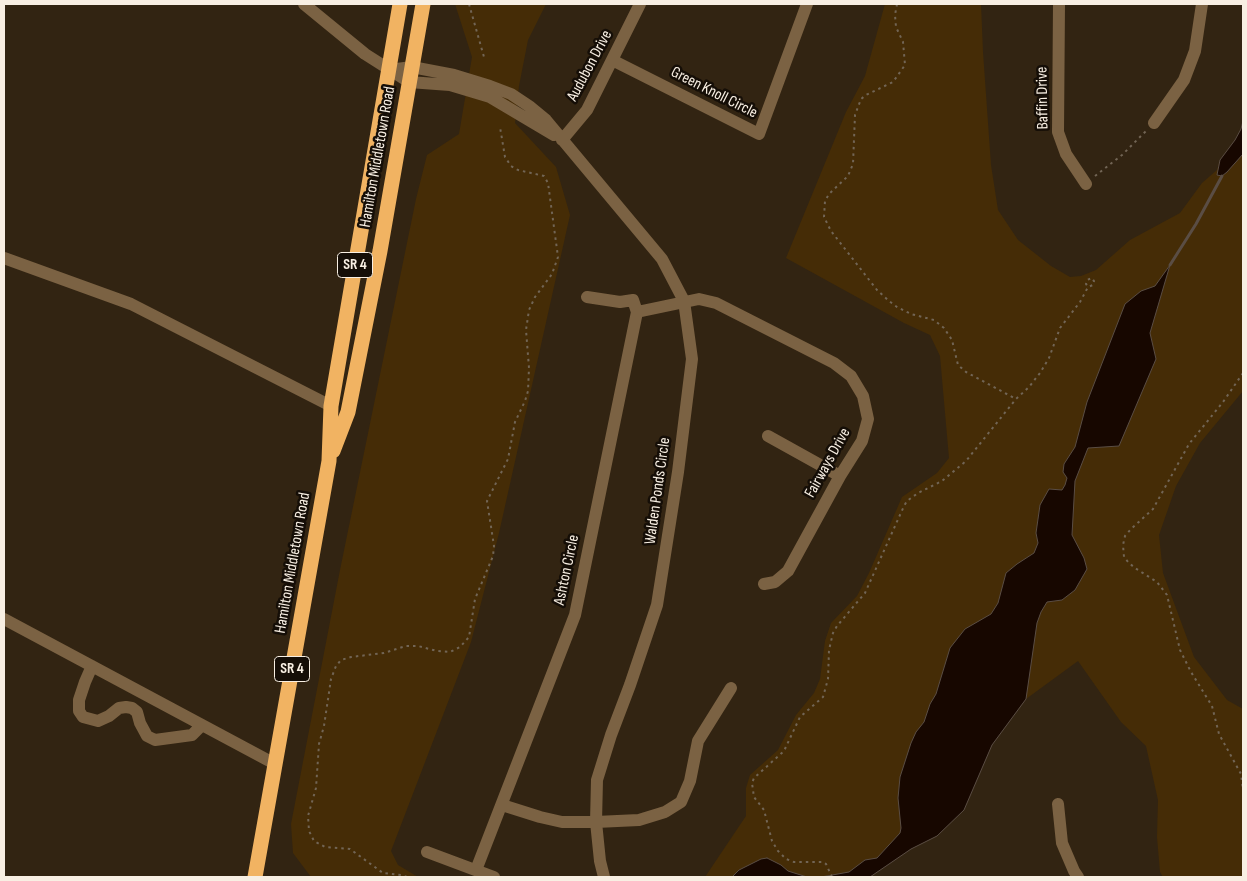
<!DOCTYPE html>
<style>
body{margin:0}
#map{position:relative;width:1247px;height:881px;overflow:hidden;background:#322412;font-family:"Sofia Sans Condensed",sans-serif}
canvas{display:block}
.frame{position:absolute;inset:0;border:5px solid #f8efe3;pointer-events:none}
</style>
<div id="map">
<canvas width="1247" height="881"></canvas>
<div class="frame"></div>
</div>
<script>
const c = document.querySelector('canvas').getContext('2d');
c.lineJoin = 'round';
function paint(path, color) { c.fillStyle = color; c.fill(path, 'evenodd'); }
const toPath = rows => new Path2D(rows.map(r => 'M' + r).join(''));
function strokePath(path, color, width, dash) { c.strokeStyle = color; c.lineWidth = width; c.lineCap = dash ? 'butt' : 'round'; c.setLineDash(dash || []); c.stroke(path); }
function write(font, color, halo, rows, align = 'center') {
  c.font = font + ' "Sofia Sans Condensed",sans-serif'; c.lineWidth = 5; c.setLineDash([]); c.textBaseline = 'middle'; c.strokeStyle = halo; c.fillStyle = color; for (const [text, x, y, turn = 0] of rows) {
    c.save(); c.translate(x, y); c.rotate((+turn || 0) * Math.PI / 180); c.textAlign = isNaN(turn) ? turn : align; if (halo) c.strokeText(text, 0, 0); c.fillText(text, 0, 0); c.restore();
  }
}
paint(toPath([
 [455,4,546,4,528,40,519,86,515,123,556,167,570,215,499,533,471,642,391,851,398,865,418,877,311,877,293,853,291,824,340,570,416,199,427,155,459,134,472,57],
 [885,4,981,4,983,52,991,165,998,210,1018,240,1051,266,1070,277,1081,276,1096,270,1130,240,1180,213,1202,183,1217,170,1220,160,1235,140,1241,129,1243,121,1243,391,1200,443,1176,486,1159,535,1163,573,1194,657,1227,700,1243,709,1243,877,1163,877,1160,872,1157,837,1158,800,1146,746,1121,722,1078,661,1026,699,992,745,964,810,937,836,911,849,870,877,705,877,746,816,746,788,750,775,778,750,796,715,814,693,820,679,825,641,831,623,857,596,869,573,902,497,937,473,949,458,940,356,930,335,904,323,786,258,846,112,865,76]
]), '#452c06');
const water = toPath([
 [1243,121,1243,154,1227,172,1222,176,1217,175,1220,160,1235,140,1241,129,1243,121],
 [1170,265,1150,333,1156,359,1119,446,1088,448,1075,481,1072,535,1084,558,1087,569,1075,590,1062,600,1047,602,1041,612,1037,623,1026,699,992,745,964,810,937,836,911,849,870,877,821,877,849,872,865,860,877,858,900,833,901,828,898,798,900,777,911,743,916,732,924,722,930,704,936,694,950,648,965,629,991,614,998,603,1006,573,1017,564,1034,553,1038,543,1036,533,1040,505,1049,489,1062,490,1065,485,1067,478,1063,472,1064,464,1075,447,1087,402,1125,304,1141,291,1155,286,1170,265],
 [767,858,781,865,788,871,807,877,732,877,739,870,761,859,767,858]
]);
paint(water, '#170700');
strokePath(water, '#5a4d44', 1);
strokePath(toPath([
 [1170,265,1196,224,1222,176]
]), '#5a4d44', 3);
strokePath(toPath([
 [469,4,484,57],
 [897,4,895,15,896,27,903,42,905,65,893,82,866,95,861,99,855,115,853,164,848,176,829,194,825,201,824,217,831,231,877,290,889,301,897,307,911,314,934,320,944,328,952,340,958,365,966,372,1016,399],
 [1095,176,1122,155,1146,131],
 [1243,373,1223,402,1189,444,1153,509,1131,529,1125,536,1123,545,1124,557,1129,563,1135,568,1157,582,1167,595,1180,650,1191,672,1212,706,1219,734,1241,774,1243,790],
 [407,877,401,875,383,873,350,849,325,847,314,841,309,831,308,816,316,788,319,744,324,726,331,679,336,666,341,660,351,657,384,653,406,646,418,646,437,651,450,652,460,647,469,637,475,599,493,556,494,546,487,501,508,459,515,422,525,401,528,391,529,368,526,330,529,310,535,297,552,274,558,257,548,183,544,176,518,170,511,166,505,157,500,127],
 [832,877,826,864,822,862,794,862,786,859,778,851,772,841,764,810,754,797,752,783,754,778,784,751,800,717,823,697,828,679,829,650,833,633,837,626,865,593,904,506,907,501,918,493,942,481,966,461,1016,399,1029,387,1040,373,1049,358,1060,328,1080,302,1088,287,1093,285,1094,281,1092,278,1087,280,1086,284,1088,287]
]), '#726555', 2, [2.5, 4]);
strokePath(toPath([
 [304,4,365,54,409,82,450,85,490,97,554,135],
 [1059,4,1058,132,1066,154,1086,184],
 [612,60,759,134,807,4],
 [389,70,412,67,454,75,490,86,511,94,529,106,546,120,662,259,684,301,692,359,678,472,657,605,630,685,611,735,597,780,596,822,600,861,604,877],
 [1154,123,1184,80,1195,51,1202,4],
 [562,140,587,110,640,4],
 [4,258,131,304,331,406],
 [587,297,620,302,633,300,637,312],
 [768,436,840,476],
 [4,619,275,764],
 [92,666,85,682,79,700,79,711,83,717,98,721,109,716,119,708,126,707,132,708,137,712,140,723,147,736,155,740,192,735,202,725],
 [1058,804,1062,843,1074,871,1078,877],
 [502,805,540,817,562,822,596,822,639,820,665,812,681,802,690,781,698,741,731,688],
 [427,852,494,877],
 [476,870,575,615,637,312,699,299,716,303,834,363,851,376,863,396,868,419,862,441,840,476,788,571,775,582,764,584]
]), '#7b6243', 12);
strokePath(toPath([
 [333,451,348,412,380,251,423,4],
 [255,877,329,461,331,406,400,4]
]), '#f1b362', 15);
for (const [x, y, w] of [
 [355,265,35],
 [292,669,35]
]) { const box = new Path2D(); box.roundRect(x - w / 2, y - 12.5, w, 25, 4); c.fillStyle = '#150e07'; c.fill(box); strokePath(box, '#f8efe3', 1); }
write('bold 15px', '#f8efe3', null, [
 ["SR 4",355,265],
 ["SR 4",292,669]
]);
write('16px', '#f8efe3', '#150e07', [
 ["Audubon Drive",590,66,-62],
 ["Green Knoll Circle",714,93,27],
 ["Baffin Drive",1043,98,-91],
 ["Hamilton Middletown Road",378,157,-80],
 ["Fairways Drive",828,463,-61],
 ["Walden Ponds Circle",658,491,-82],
 ["Hamilton Middletown Road",293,563,-80],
 ["Ashton Circle",567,570,-78]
]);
</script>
